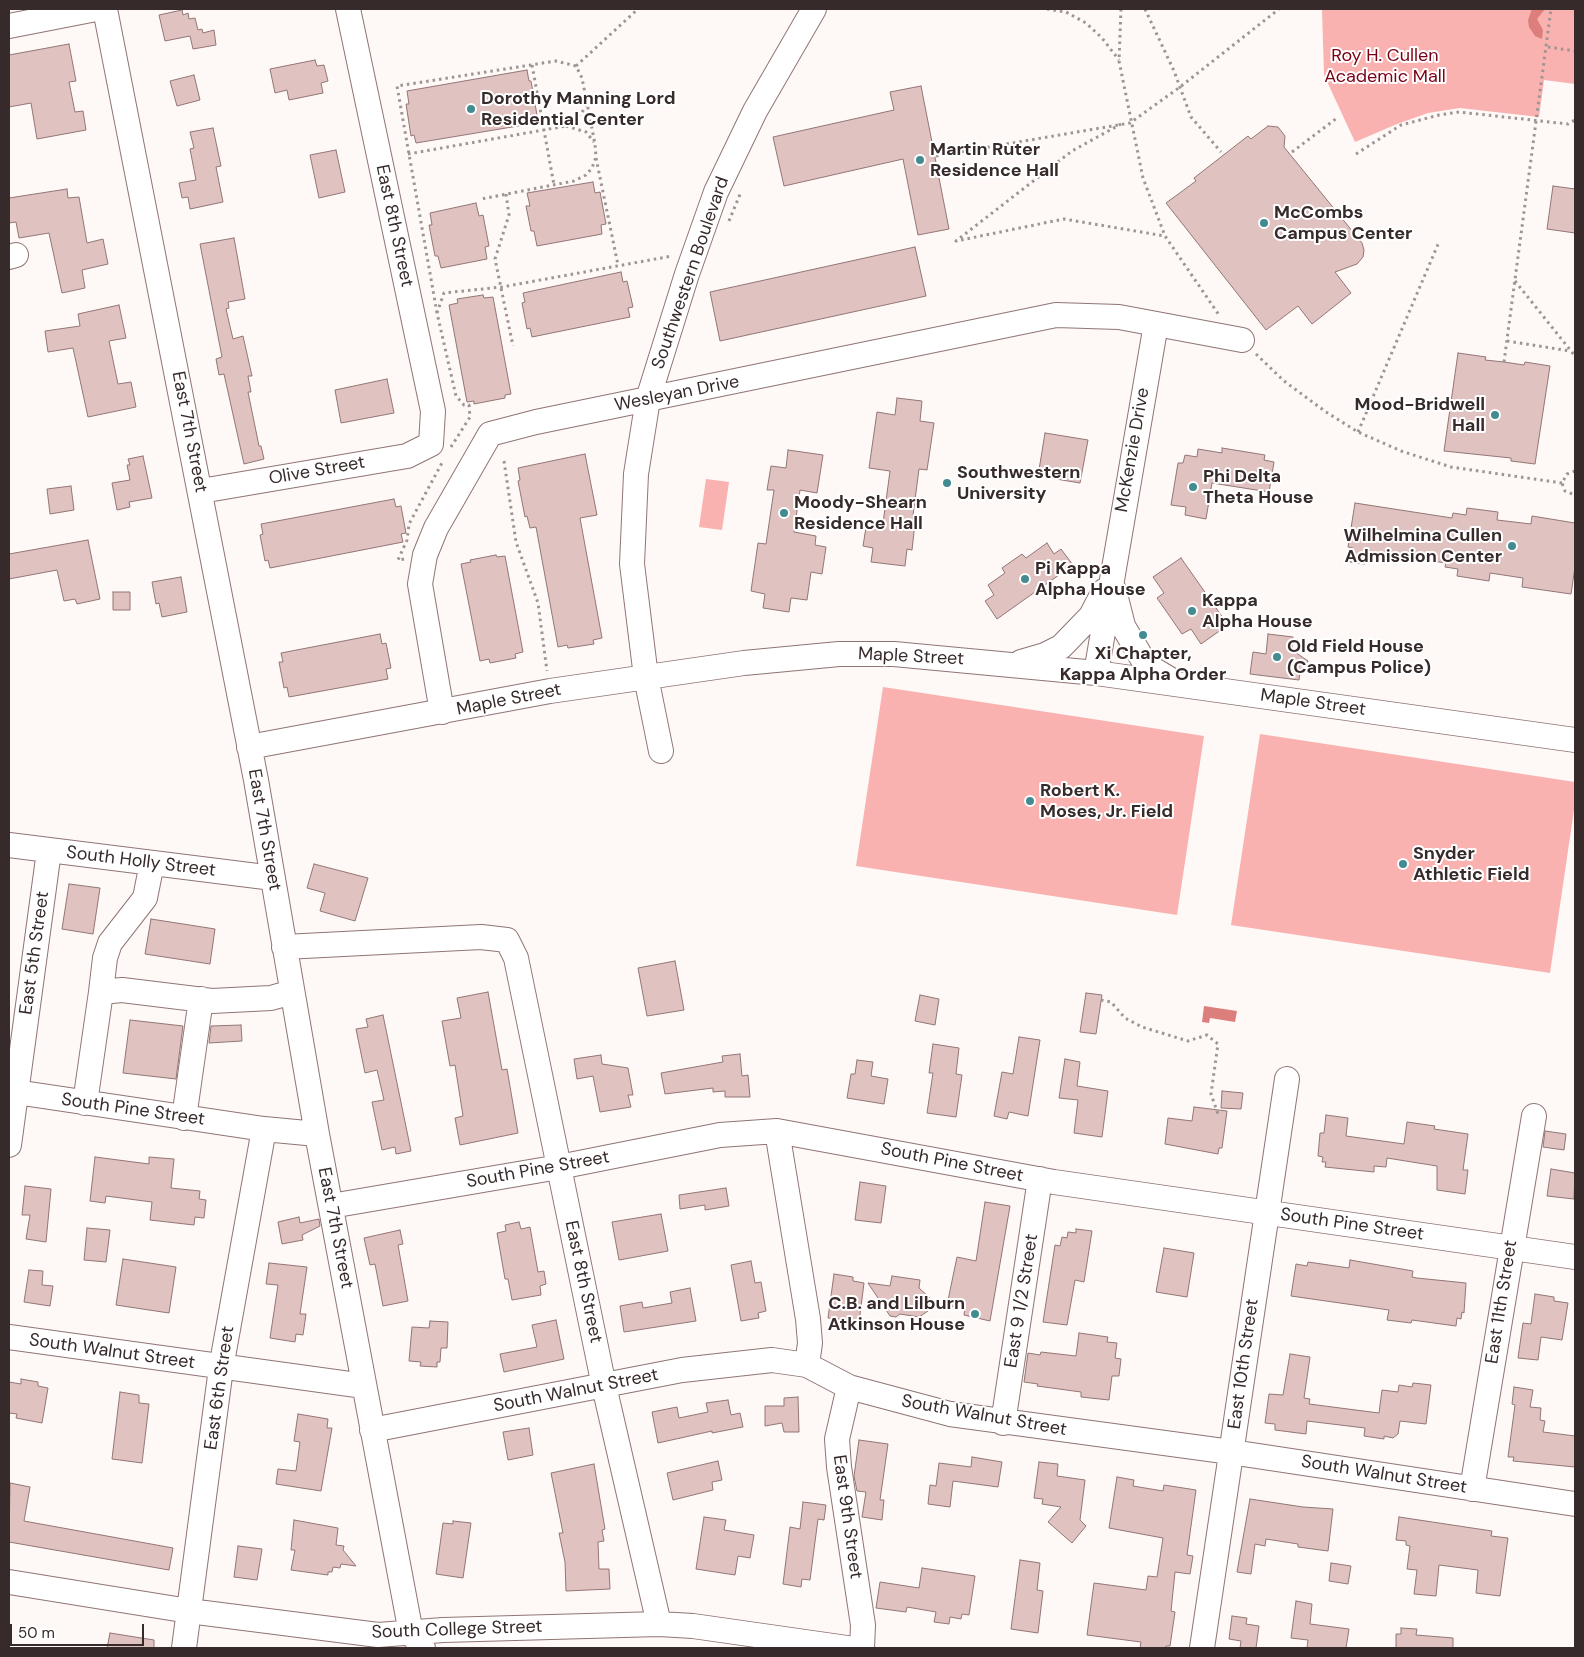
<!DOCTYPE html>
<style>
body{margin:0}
#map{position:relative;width:1584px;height:1657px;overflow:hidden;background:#fef8f7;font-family:"DM Sans",sans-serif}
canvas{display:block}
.frame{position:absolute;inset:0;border:10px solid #362a2a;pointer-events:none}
.scale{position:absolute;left:10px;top:1624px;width:134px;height:22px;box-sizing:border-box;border:2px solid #362a2a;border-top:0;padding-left:6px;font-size:15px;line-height:18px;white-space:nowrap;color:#362a2a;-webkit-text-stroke:4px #fff;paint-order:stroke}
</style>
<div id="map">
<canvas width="1584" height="1657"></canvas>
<div class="frame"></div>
<div class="scale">50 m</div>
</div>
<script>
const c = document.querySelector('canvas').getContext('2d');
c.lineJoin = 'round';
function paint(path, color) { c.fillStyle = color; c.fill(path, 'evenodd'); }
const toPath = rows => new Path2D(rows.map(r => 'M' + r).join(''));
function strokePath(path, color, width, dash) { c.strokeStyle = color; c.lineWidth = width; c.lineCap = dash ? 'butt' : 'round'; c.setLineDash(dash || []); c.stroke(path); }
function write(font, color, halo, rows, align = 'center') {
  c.font = font + ' "DM Sans",sans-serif'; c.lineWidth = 4; c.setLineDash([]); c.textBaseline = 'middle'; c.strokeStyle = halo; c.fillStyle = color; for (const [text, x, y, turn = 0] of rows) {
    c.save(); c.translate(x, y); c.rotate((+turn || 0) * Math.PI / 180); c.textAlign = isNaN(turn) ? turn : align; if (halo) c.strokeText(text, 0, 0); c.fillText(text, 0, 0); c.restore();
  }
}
paint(toPath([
 [1322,9,1575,9,1575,84,1544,80,1539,117,1460,108,1428,113,1397,124,1355,142,1324,75],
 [706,479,729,482,722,530,699,527],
 [883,687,1204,736,1177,915,856,866],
 [1260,734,1575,782,1575,803,1550,973,1231,925]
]), '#f9b2af');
paint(toPath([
 [1532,9,1545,9,1537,19,1543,30,1542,39,1535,36,1529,27,1528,20],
 [1204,1006,1237,1011,1235,1022,1210,1018,1209,1023,1202,1022]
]), '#dc7f7c');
const building = toPath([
 [182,10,183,15,188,13,189,19,195,18,198,30,202,29,203,33,214,30,216,45,193,49,190,36,165,41,159,15,182,10],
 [69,44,76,81,69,82,75,112,83,111,86,130,37,139,31,103,9,107,9,55,69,44],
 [315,60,317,66,324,65,328,81,321,83,323,93,289,100,287,90,275,93,270,69,315,60],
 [527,70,529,81,531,81,537,115,534,115,536,123,416,143,414,135,411,136,406,104,409,104,407,91,527,70],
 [194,75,200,100,177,106,170,81,194,75],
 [921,86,949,229,918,235,903,159,784,186,773,137,894,110,890,92,921,86],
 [1268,126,1278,127,1285,136,1284,147,1362,243,1364,250,1363,257,1357,264,1335,272,1351,293,1312,324,1298,306,1266,330,1166,203,1196,181,1194,178,1248,136,1251,139,1268,126],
 [213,128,221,166,216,167,223,202,190,209,188,197,182,198,179,183,196,180,190,149,194,148,190,132,213,128],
 [336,150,345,192,319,198,310,155,336,150],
 [593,182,595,193,600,192,606,224,601,225,602,234,537,246,534,231,531,231,526,206,530,206,527,193,593,182],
 [1553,186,1575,189,1575,233,1547,229,1553,186],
 [67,189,68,198,79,197,87,243,103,239,108,264,82,270,85,288,62,293,49,233,19,238,16,222,9,223,9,198,67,189],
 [476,203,479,216,483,215,489,246,485,247,487,259,441,268,438,256,435,256,429,225,432,225,430,213,476,203],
 [234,238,245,299,228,302,229,308,226,309,233,339,243,336,252,376,248,376,251,392,248,392,259,446,261,446,264,459,244,464,224,374,219,375,216,359,222,357,200,244,234,238],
 [915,247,926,296,720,341,710,292,915,247],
 [621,272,623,282,627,281,633,307,628,308,630,317,532,337,530,328,527,329,522,303,525,302,523,293,621,272],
 [483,295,484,298,493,297,511,394,505,395,505,398,474,404,474,401,467,402,449,305,458,303,457,299,483,295],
 [119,305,126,338,109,341,118,384,131,382,136,407,88,417,73,348,48,352,45,331,80,326,78,314,119,305],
 [1458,353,1486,357,1485,360,1504,362,1524,365,1525,362,1550,366,1535,464,1511,461,1511,458,1444,451,1458,353],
 [387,379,394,413,341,423,335,390,387,379],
 [897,398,922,401,920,421,934,423,927,470,919,469,912,523,915,523,912,550,907,549,905,566,871,562,873,548,863,546,867,521,883,523,890,471,869,468,877,412,895,415,897,398],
 [1045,433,1088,440,1080,483,1038,476,1045,433],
 [1222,448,1265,455,1264,460,1274,462,1269,492,1212,483,1206,519,1185,515,1186,507,1171,505,1178,463,1183,463,1185,455,1197,457,1198,449,1222,453,1222,448],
 [788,450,823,455,817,493,800,490,794,532,816,536,815,545,826,547,822,574,811,572,807,600,791,598,789,612,763,608,765,594,751,591,758,543,766,544,774,490,767,490,771,466,786,468,788,450],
 [585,454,597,515,580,518,602,638,593,640,594,644,568,648,567,645,558,647,536,527,530,528,527,516,525,517,518,481,520,480,518,468,585,454],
 [143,456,152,498,129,502,130,507,117,510,112,483,130,480,127,465,130,465,128,459,143,456],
 [71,486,74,510,50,514,47,489,71,486],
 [394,499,396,507,401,506,406,533,401,534,403,542,270,568,268,560,265,561,260,535,263,534,261,524,394,499],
 [1355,503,1452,518,1453,513,1466,515,1467,508,1498,512,1497,520,1531,524,1532,516,1575,523,1575,567,1571,594,1522,587,1523,578,1490,573,1489,581,1457,576,1458,569,1445,567,1446,563,1368,551,1365,564,1350,562,1353,548,1348,547,1355,503],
 [88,540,100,599,77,604,75,599,64,601,57,570,9,579,9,554,88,540],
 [1047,543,1054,554,1061,549,1073,565,997,619,985,601,994,595,988,585,1005,573,1002,568,1022,554,1026,558,1047,543],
 [496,555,497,557,505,556,523,652,515,654,516,658,490,663,489,659,480,661,461,564,471,562,470,560,496,555],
 [1181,558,1228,625,1201,644,1191,629,1182,634,1157,598,1164,593,1153,577,1181,558],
 [181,577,187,612,162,617,159,603,156,604,152,582,181,577],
 [113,592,130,592,130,610,113,610,113,592],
 [380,634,382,644,386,643,391,668,386,669,388,679,289,697,287,687,284,688,279,662,283,662,281,653,380,634],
 [1268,634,1293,637,1292,650,1308,661,1300,671,1299,680,1250,674,1253,652,1266,654,1268,634],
 [314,864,368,878,355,921,320,911,325,893,307,888,314,864],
 [69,884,100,888,93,934,62,929,69,884],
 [151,919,215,929,210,964,145,954,151,919],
 [675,961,684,1010,647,1016,638,968,675,961],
 [488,992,502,1070,507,1069,518,1133,460,1145,455,1118,463,1116,455,1065,450,1066,442,1021,461,1018,457,998,488,992],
 [1086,993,1102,995,1096,1034,1080,1032,1086,993],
 [920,995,939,999,935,1025,915,1021,920,995],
 [383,1015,411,1151,396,1154,395,1147,382,1150,372,1102,384,1100,377,1070,365,1073,356,1029,368,1027,366,1019,383,1015],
 [130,1020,183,1026,176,1079,123,1073,130,1020],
 [241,1025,242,1041,209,1043,211,1026,241,1025],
 [1019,1037,1040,1040,1028,1116,1009,1112,1007,1119,994,1116,1002,1072,1013,1074,1019,1037],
 [933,1044,959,1048,956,1074,962,1075,956,1117,927,1113,933,1073,929,1073,933,1044],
 [740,1054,742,1076,748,1075,750,1097,725,1097,725,1091,713,1092,713,1088,665,1094,661,1073,723,1062,722,1056,740,1054],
 [601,1055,602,1064,628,1068,633,1095,628,1095,631,1107,600,1112,593,1076,577,1079,574,1059,601,1055],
 [1065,1059,1080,1062,1077,1086,1108,1091,1102,1137,1074,1133,1078,1100,1059,1098,1065,1059],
 [857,1060,873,1062,871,1076,888,1079,884,1104,847,1098,851,1074,855,1074,857,1060],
 [1222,1091,1243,1093,1241,1109,1221,1108,1222,1091],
 [1194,1107,1227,1111,1222,1148,1219,1148,1218,1154,1165,1144,1168,1118,1192,1121,1194,1107],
 [1326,1115,1348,1118,1346,1136,1404,1144,1407,1122,1435,1126,1434,1129,1468,1134,1463,1170,1468,1170,1465,1194,1437,1190,1437,1166,1387,1158,1386,1167,1374,1166,1374,1172,1325,1167,1326,1162,1322,1162,1323,1157,1318,1156,1320,1133,1324,1133,1326,1115],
 [1545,1131,1566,1134,1564,1150,1543,1147,1545,1131],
 [95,1157,149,1164,149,1157,174,1159,171,1188,200,1191,199,1199,206,1200,204,1218,195,1217,194,1225,150,1220,152,1202,106,1196,105,1203,90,1201,95,1157],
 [1551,1169,1575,1173,1574,1199,1547,1196,1551,1169],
 [860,1182,886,1186,881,1223,855,1220,860,1182],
 [25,1186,51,1189,46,1242,26,1239,30,1215,22,1215,25,1186],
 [726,1188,729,1206,705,1210,705,1205,680,1209,679,1195,726,1188],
 [985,1202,1010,1206,990,1321,964,1315,965,1309,947,1305,957,1257,976,1261,985,1202],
 [661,1214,668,1251,619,1260,612,1222,661,1214],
 [299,1217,300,1223,319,1219,320,1226,302,1235,303,1240,282,1244,278,1222,299,1217],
 [519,1222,521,1229,530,1227,538,1272,544,1271,546,1284,540,1286,541,1295,512,1300,508,1279,505,1279,497,1233,506,1231,505,1225,519,1222],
 [87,1228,110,1230,106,1262,84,1260,87,1228],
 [1076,1229,1092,1231,1084,1282,1075,1280,1067,1325,1043,1322,1055,1245,1060,1246,1062,1237,1067,1238,1068,1232,1076,1233,1076,1229],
 [400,1230,403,1244,398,1245,408,1301,383,1306,375,1264,370,1265,364,1238,400,1230],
 [1164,1248,1194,1253,1187,1297,1156,1292,1164,1248],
 [123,1259,176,1267,169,1313,116,1305,123,1259],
 [1350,1260,1413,1271,1412,1277,1417,1278,1466,1283,1464,1313,1462,1312,1461,1319,1457,1318,1456,1326,1412,1320,1411,1323,1387,1320,1389,1310,1291,1296,1296,1264,1307,1266,1308,1262,1349,1268,1350,1260],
 [751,1261,755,1283,761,1282,766,1311,758,1313,759,1318,741,1321,731,1265,751,1261],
 [269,1263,307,1267,300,1314,306,1314,303,1335,296,1334,295,1342,270,1338,278,1285,266,1284,269,1263],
 [29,1270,43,1271,42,1285,53,1286,50,1306,24,1302,29,1270],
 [834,1274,853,1277,853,1281,864,1283,859,1322,828,1318,834,1274],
 [892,1276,920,1280,919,1288,930,1298,928,1311,919,1317,900,1314,896,1317,890,1316,868,1283,890,1286,892,1276],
 [690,1288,696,1321,624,1332,620,1306,642,1302,643,1308,672,1303,670,1292,690,1288],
 [1535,1294,1554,1297,1554,1301,1568,1303,1562,1340,1541,1337,1538,1360,1518,1358,1523,1323,1531,1324,1535,1294],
 [556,1320,564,1359,504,1372,500,1354,537,1347,532,1325,556,1320],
 [430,1321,448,1322,447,1348,441,1348,440,1362,437,1362,437,1367,420,1366,421,1362,409,1361,412,1327,429,1328,430,1321],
 [1079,1333,1108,1337,1107,1342,1117,1343,1115,1358,1121,1359,1119,1376,1112,1376,1109,1400,1081,1397,1081,1392,1037,1386,1038,1384,1024,1382,1028,1353,1040,1355,1041,1352,1076,1356,1079,1333],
 [1290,1354,1310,1357,1304,1398,1310,1399,1309,1404,1379,1413,1382,1390,1398,1392,1399,1385,1412,1387,1413,1383,1431,1385,1426,1424,1400,1421,1398,1434,1393,1438,1384,1436,1384,1439,1364,1436,1365,1428,1307,1421,1306,1434,1275,1430,1275,1424,1265,1423,1269,1394,1283,1395,1290,1354],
 [21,1379,38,1382,38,1386,48,1388,42,1423,16,1418,17,1414,9,1413,9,1382,21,1384,21,1379],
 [1514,1387,1533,1390,1530,1407,1541,1408,1540,1420,1545,1421,1543,1432,1575,1436,1575,1467,1513,1461,1514,1457,1508,1457,1515,1405,1512,1404,1514,1387],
 [120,1392,139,1395,139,1403,149,1404,142,1463,112,1459,120,1392],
 [798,1397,799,1432,784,1432,782,1423,765,1426,765,1406,784,1406,784,1398,798,1397],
 [728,1400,731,1415,740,1413,743,1427,712,1433,712,1431,658,1443,652,1412,677,1407,679,1418,708,1412,706,1403,728,1400],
 [298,1414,328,1419,327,1428,332,1428,321,1491,276,1484,278,1469,296,1471,300,1442,294,1441,298,1414],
 [529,1428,533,1455,508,1460,503,1432,529,1428],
 [859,1440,888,1444,880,1500,884,1500,882,1520,862,1517,866,1492,857,1491,854,1476,859,1440],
 [972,1457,1002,1462,998,1487,953,1481,950,1507,928,1504,930,1485,936,1486,939,1463,971,1467,972,1457],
 [718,1461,722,1480,712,1482,713,1490,673,1500,667,1473,718,1461],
 [1039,1462,1058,1464,1057,1476,1085,1480,1080,1520,1086,1526,1072,1543,1048,1522,1061,1507,1042,1504,1043,1499,1034,1498,1039,1462],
 [594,1464,605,1529,602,1530,604,1541,598,1542,599,1569,609,1569,610,1589,566,1591,565,1562,559,1533,563,1533,551,1473,594,1464],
 [1117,1477,1134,1480,1133,1486,1163,1491,1164,1485,1196,1490,1187,1555,1193,1556,1190,1574,1175,1572,1171,1611,1175,1612,1170,1646,1166,1646,1165,1648,1140,1648,1141,1642,1087,1635,1094,1583,1146,1590,1148,1576,1157,1577,1163,1538,1109,1528,1117,1477],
 [10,1483,30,1487,24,1521,173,1548,169,1570,9,1542,10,1483],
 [1250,1499,1303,1507,1333,1509,1328,1551,1298,1547,1298,1544,1266,1539,1265,1546,1255,1544,1251,1574,1237,1572,1250,1499],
 [803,1502,826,1505,824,1520,818,1519,810,1580,802,1579,801,1587,783,1584,790,1527,800,1529,803,1502],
 [704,1517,726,1520,724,1530,754,1535,750,1558,738,1556,735,1575,696,1569,704,1517],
 [1399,1517,1492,1531,1491,1536,1508,1538,1500,1596,1476,1593,1478,1570,1439,1565,1436,1596,1414,1594,1417,1570,1407,1569,1410,1546,1406,1545,1406,1541,1396,1540,1399,1517],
 [294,1520,338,1528,336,1545,344,1546,343,1550,356,1566,341,1564,340,1568,333,1567,332,1572,328,1572,328,1575,291,1570,295,1550,291,1550,294,1520],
 [453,1521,471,1523,463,1578,436,1574,443,1523,453,1524,453,1521],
 [238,1546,262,1549,257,1580,234,1577,238,1546],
 [1020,1560,1040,1563,1037,1590,1043,1591,1038,1633,1011,1629,1020,1560],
 [1331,1563,1351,1566,1348,1584,1329,1581,1331,1563],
 [922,1568,975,1576,969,1615,962,1614,961,1619,950,1617,949,1624,934,1622,936,1612,907,1607,906,1612,876,1608,880,1582,919,1588,922,1568],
 [1296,1601,1312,1604,1310,1624,1349,1629,1346,1648,1307,1648,1308,1640,1291,1638,1296,1601],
 [1232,1616,1247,1618,1246,1624,1259,1626,1256,1648,1240,1648,1241,1641,1229,1639,1232,1616],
 [1401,1628,1417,1629,1416,1635,1453,1638,1453,1648,1396,1648,1396,1634,1401,1634,1401,1628],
 [110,1633,154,1640,154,1648,107,1648,110,1633]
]);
paint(building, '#e0c2c0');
strokePath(building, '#927675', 1);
const minor = toPath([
 [105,9,256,780,317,1134,411,1633,423,1648],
 [9,26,96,9],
 [9,257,16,255],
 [201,491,407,456,431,444,433,411,348,9],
 [1114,590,1123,626,1146,665,1171,680],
 [1021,662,1045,655,1061,647,1091,616,1104,591],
 [1096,673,1156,324],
 [442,712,420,584,425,555,436,528,490,434,536,422,1056,315,1119,317,1242,340],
 [249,747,550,691,744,663,839,654,894,654,1096,673,1575,740],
 [661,751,646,677,632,564,636,474,648,399,687,274,716,192,755,111,814,9],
 [9,845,273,878],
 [284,947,481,937,507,940,516,958,604,1386,659,1624],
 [101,992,105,958,110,943,145,898,152,863],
 [9,1091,264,1129,317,1134],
 [85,1103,101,992,122,990,212,1001,271,998,292,992],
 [184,1118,201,999],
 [777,1131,808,1319,810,1343,807,1365],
 [9,1145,49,851],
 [331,1206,559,1167,720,1135,777,1131,1054,1182,1575,1257],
 [9,1337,364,1386],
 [849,1387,837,1439,839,1467,863,1625,862,1648],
 [1003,1423,1040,1179],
 [372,1430,682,1370,772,1360,807,1365,849,1387,950,1414,1231,1452,1575,1504],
 [1472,1489,1534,1116],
 [9,1582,189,1611,378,1635,443,1630,659,1624,693,1626,847,1648],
 [184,1648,221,1368,264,1129],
 [1202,1648,1287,1079]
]);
strokePath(minor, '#907574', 26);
strokePath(toPath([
 [1047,9,1066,12,1086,23,1102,38,1119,60],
 [1121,9,1119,61,1143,178,1165,236,1219,315],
 [1145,9,1174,71,1191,117,1221,152],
 [1548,47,1575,51],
 [532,65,554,185],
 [576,66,638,9],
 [1121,124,1072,151,956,241,1064,219,1165,236],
 [566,126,586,132,594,142],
 [1292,152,1337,118],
 [408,154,566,126,582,113,586,103],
 [1356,154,1401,125,1439,115,1459,112,1568,124,1575,120],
 [936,156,1130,123,1180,87,1279,9],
 [596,158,618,265],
 [506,194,509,215,495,259,513,346],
 [729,221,741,192],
 [1515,281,1575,356],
 [437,313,397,86,556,61,576,66,582,78,595,144,596,157,592,168,586,175,574,181,481,199],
 [1507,341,1570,351],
 [1256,354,1284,381,1326,412,1358,432,1401,451,1451,467,1562,483],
 [1504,362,1551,9],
 [1358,432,1439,242],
 [451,447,470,417,469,405,464,405,456,396,437,313,444,293,502,287,672,256],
 [504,461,516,542,538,603,547,671],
 [1575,471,1567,474,1562,483,1565,491,1575,495],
 [404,559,398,560,407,540,409,524,443,461],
 [1101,1000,1111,1002,1125,1018,1142,1027,1188,1041,1207,1035,1218,1044,1211,1094,1219,1117]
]), '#9d9493', 3, [2.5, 4]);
strokePath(minor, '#fff', 24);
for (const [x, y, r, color] of [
 [471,109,5,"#438b91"],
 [920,160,5,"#438b91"],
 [1264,223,5,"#438b91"],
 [1495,415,5,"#438b91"],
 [947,483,5,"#438b91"],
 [1193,487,5,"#438b91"],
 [784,513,5,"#438b91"],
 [1512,546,5,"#438b91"],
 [1025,579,5,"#438b91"],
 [1192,611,5,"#438b91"],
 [1143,635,5,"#438b91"],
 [1277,657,5,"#438b91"],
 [1030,801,5,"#438b91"],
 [1403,864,5,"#438b91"],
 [975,1314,5,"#438b91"]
]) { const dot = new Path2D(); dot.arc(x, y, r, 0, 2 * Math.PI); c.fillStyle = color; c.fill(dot); strokePath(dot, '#fff', 2); }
write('18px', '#770015', '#fff', [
 ["Roy H. Cullen",1385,56],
 ["Academic Mall",1385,77]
]);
write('bold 18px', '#362a2a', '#fff', [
 ["Dorothy Manning Lord",481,99],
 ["Residential Center",481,120],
 ["Martin Ruter",930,150],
 ["Residence Hall",930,171],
 ["McCombs",1274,213],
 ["Campus Center",1274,234],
 ["Mood-Bridwell",1485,405,"right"],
 ["Hall",1485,426,"right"],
 ["Southwestern",957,473],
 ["University",957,494],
 ["Phi Delta",1203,477],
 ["Theta House",1203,498],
 ["Moody-Shearn",794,503],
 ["Residence Hall",794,524],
 ["Wilhelmina Cullen",1502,536,"right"],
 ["Admission Center",1502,557,"right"],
 ["Pi Kappa",1035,569],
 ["Alpha House",1035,590],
 ["Kappa",1202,601],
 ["Alpha House",1202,622],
 ["Old Field House",1287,647],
 ["(Campus Police)",1287,668],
 ["Xi Chapter,",1143,654,"center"],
 ["Kappa Alpha Order",1143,675,"center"],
 ["Robert K.",1040,791],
 ["Moses, Jr. Field",1040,812],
 ["Snyder",1413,854],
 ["Athletic Field",1413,875],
 ["C.B. and Lilburn",965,1304,"right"],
 ["Atkinson House",965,1325,"right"]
], 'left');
write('18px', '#362a2a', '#fff', [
 ["East 8th Street",394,226,78],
 ["Southwestern Boulevard",691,273,-71],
 ["Wesleyan Drive",677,394,-11],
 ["East 7th Street",189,432,79],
 ["McKenzie Drive",1133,450,-80],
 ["Olive Street",317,471,-10],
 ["Maple Street",911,657,3],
 ["Maple Street",509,700,-11],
 ["Maple Street",1313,703,8],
 ["East 7th Street",264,830,80],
 ["South Holly Street",141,862,7],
 ["East 5th Street",35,953,-82],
 ["South Pine Street",133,1110,8],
 ["South Pine Street",952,1163,11],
 ["South Pine Street",538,1170,-10],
 ["South Pine Street",1352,1225,8],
 ["East 7th Street",335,1228,79],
 ["East 8th Street",583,1282,78],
 ["East 9 1/2 Street",1022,1301,-81],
 ["East 11th Street",1502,1302,-81],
 ["South Walnut Street",112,1352,8],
 ["East 10th Street",1244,1364,-82],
 ["East 6th Street",220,1388,-82],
 ["South Walnut Street",576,1391,-11],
 ["South Walnut Street",984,1416,10],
 ["South Walnut Street",1384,1475,9],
 ["East 9th Street",847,1517,82],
 ["South College Street",457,1630,-2]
]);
</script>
